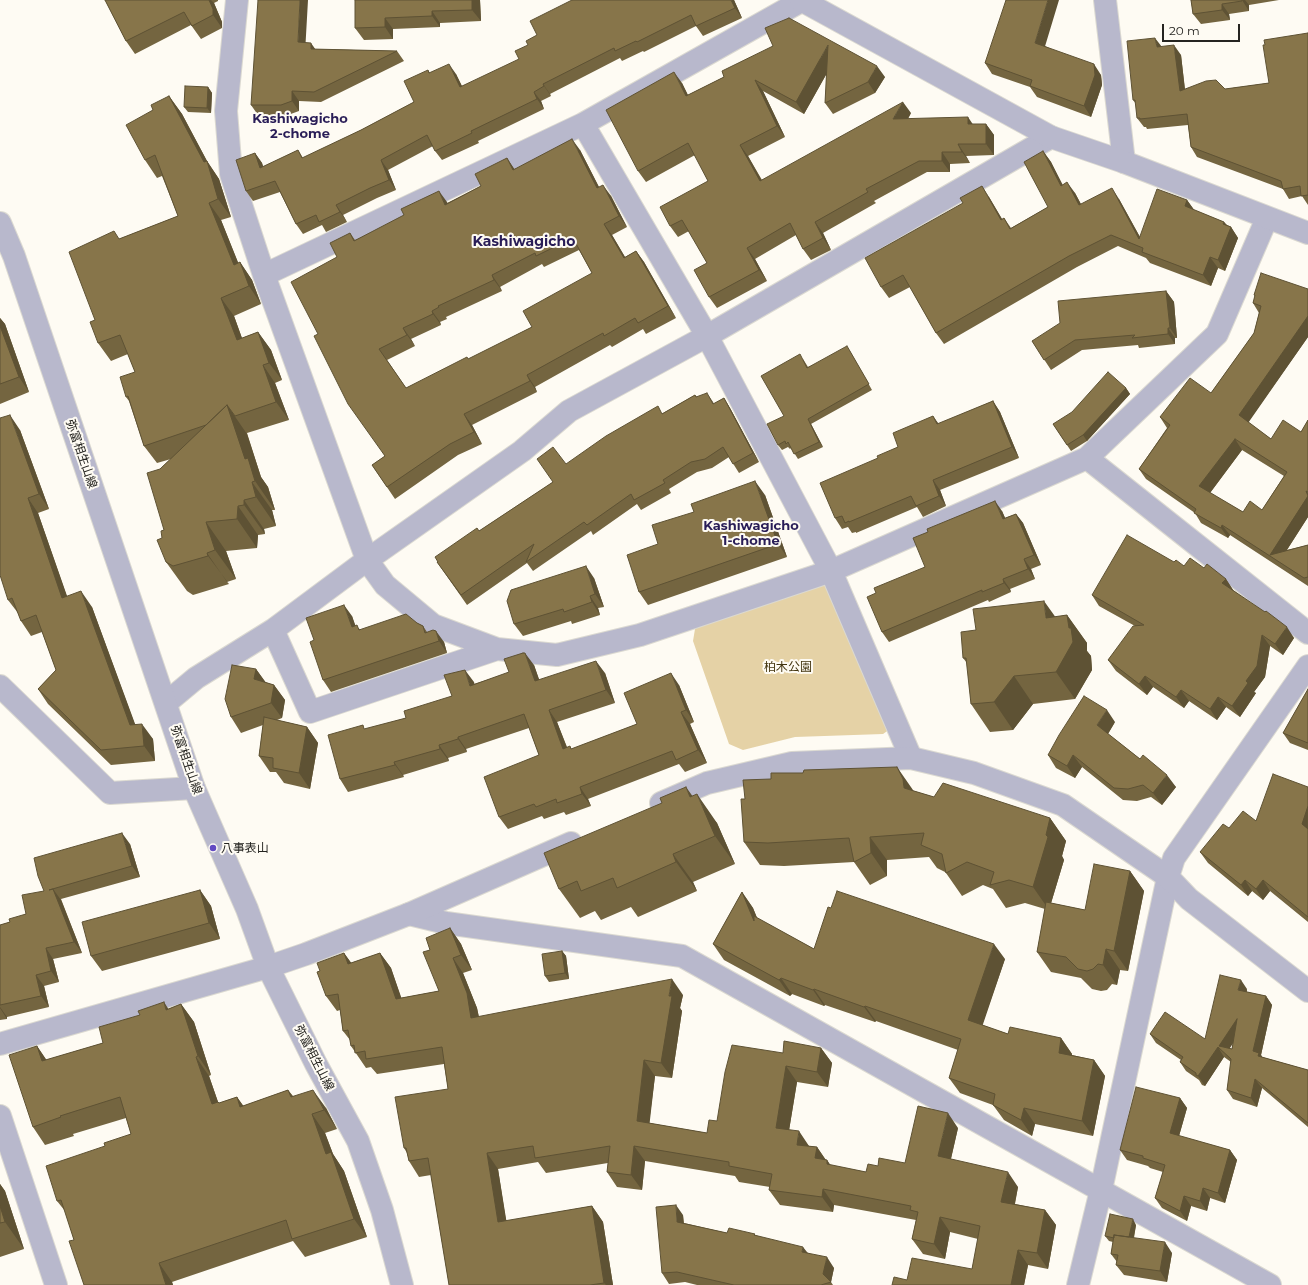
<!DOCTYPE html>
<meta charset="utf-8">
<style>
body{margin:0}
#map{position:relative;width:1308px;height:1285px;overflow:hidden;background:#fefbf3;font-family:Montserrat,sans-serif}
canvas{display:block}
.scale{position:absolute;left:1162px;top:24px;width:78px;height:18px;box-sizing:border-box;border:2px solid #252420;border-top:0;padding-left:5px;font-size:12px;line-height:14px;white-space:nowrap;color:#252420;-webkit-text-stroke:3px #fefbf3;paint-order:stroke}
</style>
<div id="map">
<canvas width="1308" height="1285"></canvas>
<div class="scale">20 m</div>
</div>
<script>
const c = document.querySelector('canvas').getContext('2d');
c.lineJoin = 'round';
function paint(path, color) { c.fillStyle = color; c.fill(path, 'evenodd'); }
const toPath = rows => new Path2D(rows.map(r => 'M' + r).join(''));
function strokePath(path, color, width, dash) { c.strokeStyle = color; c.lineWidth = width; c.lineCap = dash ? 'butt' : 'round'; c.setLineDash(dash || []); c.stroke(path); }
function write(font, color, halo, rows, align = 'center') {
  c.font = font + ' Montserrat,"Noto Sans JP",sans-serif'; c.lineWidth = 4; c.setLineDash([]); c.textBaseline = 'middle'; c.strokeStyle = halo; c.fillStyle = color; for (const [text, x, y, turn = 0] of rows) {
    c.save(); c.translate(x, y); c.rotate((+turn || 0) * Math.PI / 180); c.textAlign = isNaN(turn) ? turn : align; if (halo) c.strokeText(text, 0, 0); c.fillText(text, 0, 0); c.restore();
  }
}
paint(toPath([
 [817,582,833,590,893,727,883,734,795,737,743,750,729,744,693,641,696,623]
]), '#e5d2a6');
const minor = toPath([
 [237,0,226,111,231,174,264,275,367,560,385,585,433,625,497,649,557,655,640,635,831,571,1087,458,1217,334,1267,218],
 [1105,0,1124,162],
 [583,124,707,336,831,571,911,758],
 [264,275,583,124,803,0],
 [1087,458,1308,633],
 [273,630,310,712,497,649],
 [0,686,110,793,194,788],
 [166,703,196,678,273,630,367,560,522,451,569,411,707,336,1051,137],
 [409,914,446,923,682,956,1270,1285],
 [0,1116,56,1285],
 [1078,1285,1101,1190,1168,877]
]);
const tertiary = toPath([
 [801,0,1051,137,1124,162,1308,233],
 [0,223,14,256,194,788,247,909,268,967,316,1064,358,1141,382,1210,402,1285],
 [661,803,707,783,792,763,911,758,974,773,1063,805,1168,877,1189,899,1308,991],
 [1168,877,1174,858,1308,666],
 [0,1044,268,967,306,954,409,914,571,843]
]);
strokePath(minor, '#dbd9d1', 24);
strokePath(tertiary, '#dbd9d1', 24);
strokePath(minor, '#b8b8cc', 22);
strokePath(tertiary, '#b8b8cc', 22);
paint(toPath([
 [105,0,218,0,218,1,214,3,222,22,222,28,201,39,191,25,135,54,126,41],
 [355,0,480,0,481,21,440,23,440,27,393,29,393,39,364,40,355,28],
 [734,0,742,18,703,36,696,26,644,52,643,51,622,61,620,58,550,94,551,96,541,101,544,109,478,141,479,143,442,160,435,151,433,146,388,170,396,190,377,198,343,215,347,222,326,232,322,225,303,234,296,224,280,192,253,201,246,191,255,153,262,163,263,167,298,150,303,158,361,130,414,102,428,70,430,73,456,74,462,86],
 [1191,0,1279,0,1249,5,1249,11,1229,14,1230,20,1201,24,1193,14],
 [1308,33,1308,205,1302,196,1289,199,1283,189,1197,157,1191,147,1188,125,1147,129,1146,127,1144,127,1137,118,1136,104,1133,100,1162,47,1181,55,1185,89,1225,89,1269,83],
 [305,43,315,49,397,51,404,61,321,102,299,101,299,111,288,115,258,115,251,105],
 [773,46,885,77,875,93,833,114,825,103,827,73,804,114,763,91,785,137,748,156,762,180,911,113,908,119,973,124,986,124,994,135,994,155,966,156,970,163,950,164,950,172,927,172,874,201,876,203,823,233,831,250,811,260,803,249,796,235,755,259,767,281,717,308,709,297,707,263,689,231,678,237,670,226,708,181,695,155,646,182,638,171,682,83,688,95,724,77],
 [1045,46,1101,75,1102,85,1091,117,1037,97,1030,87,992,74,985,63],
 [208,87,212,93,211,113,188,112,184,107],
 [169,96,182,114,207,161,219,179,231,217,221,220,238,263,240,262,252,280,261,304,234,316,242,338,258,332,271,350,282,380,275,383,289,420,247,433,261,477,268,487,275,510,272,510,276,526,264,529,265,534,258,535,257,548,226,551,236,579,227,582,229,584,193,595,187,591,166,562,162,538,164,530,160,469,171,459,157,463,144,446,129,401,126,397,135,372,128,354,111,361,98,343,95,320,119,239,178,216,162,176,157,178,145,160,153,110],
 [580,150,599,187,611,196,627,227,612,235,625,257,636,251,644,262,676,318,646,334,643,329,612,347,610,345,535,387,537,392,472,425,482,444,458,455,395,499,372,465,385,456,318,334,337,257,350,233,355,240,447,202,447,203,481,186,507,158,514,169],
 [579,250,592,273,532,327,469,359,406,388,387,360,415,346,411,339,441,325,440,322,447,319,446,317,502,291,500,287,542,264,544,267],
 [1043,151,1051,162,1062,185,1075,193,1081,204,1119,199,1140,237,1187,200,1194,210,1224,222,1227,225,1231,227,1238,238,1225,271,1218,268,1211,286,1150,263,1146,258,1118,246,1077,267,944,344,936,333,910,287,889,298,881,287,963,203,989,197,1002,219,1004,218,1011,228,1048,207],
 [1308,289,1308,337,1248,422,1271,439,1301,432,1308,420,1308,517,1287,550,1308,545,1308,586,1230,535,1228,538,1201,523,1195,513,1146,479,1139,469,1167,428,1160,417,1211,393,1254,333,1259,313,1253,303,1255,296,1254,295],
 [1242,450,1284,476,1262,510,1243,512,1210,493],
 [1166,291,1174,302,1177,338,1175,338,1175,344,1139,348,1138,345,1082,350,1051,370,1032,341],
 [0,318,5,324,29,392,0,404],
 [850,351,872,390,811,424,823,447,798,459,791,448,790,449,788,447,782,450,778,445,784,416,803,359,808,367],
 [1126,388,1130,394,1087,441,1071,451,1053,424],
 [695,395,697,397,714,404,724,398,730,408,759,462,739,473,729,457,712,468,697,472,669,489,671,493,641,510,637,504,593,535,591,531,533,571,527,563,467,605,437,562,479,531,553,482,663,413],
 [993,401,1000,412,1019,458,940,490,946,506,923,517,917,507,856,533,856,532,852,533,848,527,842,529,835,518,878,458,898,447,933,416,938,424],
 [20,430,49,509,38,513,67,597,92,607,135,725,153,739,155,761,111,765,48,704,38,689,56,670,42,632,31,636,21,621,18,613,8,600],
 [765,495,787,557,648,605,639,592,658,544],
 [1002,511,1005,518,1016,514,1023,523,1041,565,1031,569,1035,579,1010,589,1011,592,989,602,988,600,889,642,882,632,876,593,925,567],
 [1174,562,1184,566,1204,568,1226,579,1233,590,1294,638,1283,655,1270,646,1265,677,1254,692,1256,693,1240,717,1226,707,1217,720,1189,701,1184,708,1153,687,1147,695,1116,671,1108,660,1135,626,1099,606,1092,595],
 [594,578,604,607,598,608,600,615,572,624,571,621,523,636,514,624],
 [1067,615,1087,643,1087,651,1091,656,1092,670,1075,699,1033,704,1013,730,990,732,971,704,967,663,963,658,976,630,1055,617],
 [352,616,355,626,361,630,417,623,423,626,427,632,444,642,447,653,331,692,323,680,314,640],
 [534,665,539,680,605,673,615,703,557,722,567,747,572,749,637,724,679,685,694,722,690,724,707,763,685,772,679,764,588,799,591,806,566,815,564,812,544,819,542,816,508,829,499,817,539,755,529,728,466,749,467,752,448,758,449,761,403,775,404,777,348,792,340,779,366,729,406,718,452,696,474,682,474,684],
 [256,669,265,682,274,685,285,700,282,718,277,720,307,727,318,743,310,789,284,783,276,772,270,772,259,756,263,725,241,733,231,717],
 [1308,689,1308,750,1290,743,1283,733],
 [1115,722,1108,734,1176,787,1162,805,1151,797,1137,801,1123,800,1082,767,1075,778,1056,768,1048,755],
 [1308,787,1308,922,1270,891,1263,900,1252,891,1248,896,1208,863,1200,852,1229,828,1256,821],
 [914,791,934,797,1050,818,1066,841,1062,856,1064,860,1051,903,1085,910,1130,871,1144,891,1128,971,1120,970,1117,985,1112,984,1107,990,1101,991,1092,989,1081,978,1051,972,1037,952,1045,909,1025,903,1006,908,993,889,983,885,962,896,946,873,945,872,937,868,929,857,887,860,887,876,870,885,854,862,784,866,760,865,744,842],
 [692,796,717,823,735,864,693,882,697,891,638,917,631,907,601,920,595,911,580,918,559,889],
 [130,844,140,877,61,899,82,953,53,959,59,982,44,986,49,1007,7,1017,7,1019,0,1020,0,925,10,922,26,914,44,891],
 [200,890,211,906,220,939,102,971,91,956],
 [742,892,753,908,757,918,814,949,1005,959,982,1025,1008,1034,1061,1038,1072,1054,1072,1055,1094,1060,1105,1076,1093,1136,1035,1124,1032,1136,1004,1120,993,1105,960,1093,949,1078,958,1050,876,1021,875,1022,825,1005,824,1006,792,994,790,996,724,960,713,944],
 [450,928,461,944,472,970,463,973,477,1008,479,1017,683,995,680,1008,682,1011,672,1078,655,1076,649,1123,707,1133,717,1121,783,1053,821,1048,832,1063,828,1087,797,1082,789,1130,809,1146,817,1147,826,1160,827,1160,830,1165,866,1172,878,1166,905,1163,958,1128,951,1159,1018,1187,1015,1204,1045,1210,1056,1225,1048,1269,1028,1265,1024,1285,892,1285,907,1280,972,1269,978,1239,950,1232,945,1259,923,1254,912,1239,916,1220,834,1205,833,1212,780,1205,769,1190,770,1187,739,1182,735,1176,645,1161,642,1190,617,1187,607,1172,608,1163,546,1173,538,1162,498,1169,506,1221,592,1206,603,1222,613,1285,449,1285,431,1175,419,1177,409,1161,407,1153,404,1148,448,1089,444,1064,377,1074,371,1067,366,1068,351,1046,350,1040,343,1031,340,1010,337,1011,326,996,320,971,344,953,351,963,380,953,391,968,401,998,439,991,430,950],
 [562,951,566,956,569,979,549,982,545,976],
 [1247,989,1247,992,1266,996,1272,1005,1261,1055,1262,1057,1308,1070,1308,1127,1262,1088,1257,1107,1233,1099,1227,1090,1231,1062,1224,1057,1205,1086,1202,1085,1199,1080,1186,1071,1180,1062,1181,1060,1156,1043,1150,1034,1205,1039],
 [1233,1043,1232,1049,1229,1048],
 [181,1004,194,1022,211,1075,209,1076,218,1102,219,1103,237,1097,243,1106,288,1090,293,1096,326,1108,337,1129,325,1133,333,1154,344,1171,367,1237,305,1257,293,1241,172,1282,173,1285,84,1285,74,1240,65,1211,57,1201,105,1146,131,1134,126,1118,73,1134,74,1136,45,1145,33,1127,37,1046,46,1060,103,1043,168,1009],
 [1180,1098,1187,1108,1179,1136,1230,1150,1237,1160,1225,1203,1210,1198,1207,1211,1191,1206,1187,1221,1162,1208,1155,1198,1163,1172,1150,1168,1148,1166,1127,1160,1120,1150],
 [0,1184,5,1191,24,1249,0,1257],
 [683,1215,684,1223,727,1233,755,1234,755,1235,808,1253,834,1268,831,1282,833,1285,697,1285,685,1282,669,1284,662,1273],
 [1136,1225,1134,1238,1172,1253,1167,1282,1124,1275,1116,1265,1117,1262,1111,1254,1113,1242,1109,1241,1105,1236]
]), '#746540');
paint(toPath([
 [209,0,211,0,214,3,222,22,222,28,213,15],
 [300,0,308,0,305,53,298,42],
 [472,0,480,0,481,21,472,10],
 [731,0,734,0,742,18,735,8],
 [1048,0,1059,0,1043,53,1035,43],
 [1242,0,1245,0,1249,5,1249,11],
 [1222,4,1229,14,1230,20,1222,10],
 [432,11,440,23,440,27,432,16],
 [385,18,393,29,393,39,385,27],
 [1155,38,1162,47,1157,47],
 [311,43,318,53,311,49],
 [828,45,836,57,804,114,796,102],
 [1174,45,1181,55,1186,100,1180,91],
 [449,64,456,74,467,97,460,87],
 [1094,64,1101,75,1102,85,1091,117,1084,106],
 [877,66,885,77,875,93,868,82],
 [674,72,682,83,694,108,686,96],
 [755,80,763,91,785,137,777,126],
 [543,84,550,94,551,96,544,86],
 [208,87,212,93,211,113,207,108],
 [292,91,299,101,299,111,292,101],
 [534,92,541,101,544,109,537,99],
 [169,96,182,114,208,163,207,161,219,179,231,217,218,199,204,162],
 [903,102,911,113,901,130,893,119],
 [968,117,976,129,968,124],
 [986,124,994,135,994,155,986,144],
 [572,139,580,150,605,199,597,188],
 [958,144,966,156,970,163,962,152],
 [740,145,748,156,768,192,760,181],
 [1043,151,1051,162,1069,197,1061,186],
 [942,152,950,164,950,172,942,161],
 [255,153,262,163,267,178,260,168],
 [507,158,515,170,513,170],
 [381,160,388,170,396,190,389,180],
 [1067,182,1075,193,1087,216,1079,205],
 [603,185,611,196,627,227,619,216],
 [982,186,989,197,1009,231,1001,220],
 [1112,188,1119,199,1147,250,1139,239],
 [439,191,447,202,453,216,445,205],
 [1187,200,1195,211,1185,206],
 [209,203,221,220,246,282,234,265],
 [336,205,343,215,347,222,340,212],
 [815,222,823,233,831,250,823,238],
 [1224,222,1230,229,1231,227,1238,238,1225,271,1218,260],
 [604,224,612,235,632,269,624,258],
 [747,248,755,259,767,281,759,270],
 [636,251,644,262,676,318,668,306],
 [1210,257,1218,268,1211,286,1203,275],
 [240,262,252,280,261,304,249,286],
 [492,275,500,287,502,291,494,280],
 [1166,291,1174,302,1177,338,1170,328],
 [221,298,234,316,249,358,237,340],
 [432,311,440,322,441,325,433,314],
 [1308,316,1308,337,1246,426,1239,415],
 [0,318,5,324,29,392,19,377,0,326],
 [403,328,411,339,415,346,407,335],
 [1168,328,1175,338,1175,344,1168,334],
 [258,332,271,350,282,380,269,363],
 [263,365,275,383,289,420,276,402],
 [527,375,535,387,537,392,530,381],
 [1126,388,1130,394,1087,441,1083,435],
 [707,393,713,402,719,414,713,404],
 [724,398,730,408,759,462,753,453],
 [993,401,1000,412,1019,458,1012,447],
 [227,405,247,434,261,477,268,487,275,510,255,481,245,459],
 [464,414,472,425,482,444,474,432],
 [10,415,20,430,49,509,39,494],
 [933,416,941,427,937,424],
 [808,419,811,424,823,447,819,442],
 [1235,439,1242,450,1207,497,1199,486],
 [933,480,940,490,946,506,939,496],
 [755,481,765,495,787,557,778,544],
 [252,482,272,510,276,526,256,497],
 [1306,491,1308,493,1308,517,1279,562,1270,555],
 [28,498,38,513,73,613,62,598],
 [244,500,264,529,265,534,244,505],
 [995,501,1002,511,1010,529,1003,519],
 [238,506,258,535,257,548,237,519],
 [1016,514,1023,523,1041,565,1034,555],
 [206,522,226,551,236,579,215,550],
 [1222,525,1230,535,1228,538,1221,528],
 [207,553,227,582,229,584,208,556],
 [1024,559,1031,569,1035,579,1028,569],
 [586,566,594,578,604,607,595,594],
 [1003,579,1010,589,1011,592,1004,583],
 [1226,579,1233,590,1230,594,1222,583],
 [81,591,92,607,141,740,130,725],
 [590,596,598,608,600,615,592,602],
 [1044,601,1064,629,1046,618],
 [344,605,352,616,360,638,352,627],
 [1067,615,1087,643,1087,651,1091,656,1092,670,1075,699,1056,672,1069,628],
 [1287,627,1294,638,1283,655,1275,644],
 [436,631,444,642,447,653,439,641],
 [1262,635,1270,646,1265,677,1254,692,1256,693,1240,717,1232,706,1246,681],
 [525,653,534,665,544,693,535,681],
 [596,661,605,673,615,703,606,690],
 [256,669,267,684,254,679],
 [465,670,474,682,478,698,470,686],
 [671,673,679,685,694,722,686,710],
 [1014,676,1033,704,1013,730,994,702],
 [1145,676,1153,687,1147,695,1139,684],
 [274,685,285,700,282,718,271,703],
 [1181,690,1189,701,1184,708,1176,697],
 [1218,697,1226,707,1217,720,1210,709],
 [549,710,557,722,572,761,563,749],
 [1107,710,1115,722,1106,737,1097,725],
 [681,712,690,724,707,763,698,750],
 [142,724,153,739,155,761,144,746],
 [307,727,318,743,310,789,299,773],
 [458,737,466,749,467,752,458,739],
 [439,745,448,758,449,761,440,749],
 [1073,755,1082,767,1075,778,1067,766],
 [394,762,403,775,404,777,395,765],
 [897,767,913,790,920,802,904,788],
 [1167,775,1176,787,1162,805,1153,793],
 [580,787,588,799,591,806,582,794],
 [686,787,706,815,690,797],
 [697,794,717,823,735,864,715,836],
 [1308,806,1308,833,1302,824],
 [1050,818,1066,841,1062,856,1064,860,1049,910,1033,887],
 [122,833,130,844,140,877,132,866],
 [870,837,887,860,887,876,871,853],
 [673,854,693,882,697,891,676,862],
 [1130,871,1144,891,1128,971,1114,951],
 [1245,880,1252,891,1248,896,1241,885],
 [1263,880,1270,891,1263,900,1256,889],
 [53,889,61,900,82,953,74,942],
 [200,890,211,906,220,939,209,923],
 [742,892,753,908,765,937,754,921],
 [450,928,461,944,472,970,461,955],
 [994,944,1005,959,979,1036,968,1020],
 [46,948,53,959,59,982,51,971],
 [1106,949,1120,970,1117,985,1103,965],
 [562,951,566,956,569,979,565,973],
 [344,953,355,968,348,964],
 [380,953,391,968,407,1014,396,999],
 [453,958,463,973,477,1008,482,1033,471,1018],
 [36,975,44,986,49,1007,41,996],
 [781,978,792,994,790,996,779,980],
 [672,979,683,995,680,1008,682,1011,672,1078,661,1063,669,996],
 [1241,980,1247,989,1245,999,1238,990],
 [814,989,825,1005,824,1006,813,990],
 [1266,996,1272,1005,1261,1055,1266,1063,1253,1051],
 [164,1002,176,1021,166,1010],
 [181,1004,194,1022,211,1075,198,1056],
 [865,1006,876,1021,875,1022,864,1007],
 [0,1007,7,1017,7,1019,0,1008],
 [1237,1019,1243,1028,1226,1054,1219,1046],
 [1061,1038,1072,1054,1070,1068,1059,1053],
 [37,1046,50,1065,42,1061],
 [1218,1047,1224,1057,1205,1086,1198,1076],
 [821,1048,832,1063,828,1087,817,1072],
 [196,1057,209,1076,225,1122,212,1104],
 [644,1060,655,1076,648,1137,637,1121],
 [1094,1060,1105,1076,1093,1136,1082,1121],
 [786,1066,797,1082,787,1143,776,1128],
 [1255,1079,1262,1088,1257,1107,1251,1098],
 [288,1090,301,1108,291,1097],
 [313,1090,326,1108,337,1129,324,1110],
 [237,1097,250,1115,240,1107],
 [1180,1098,1187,1108,1177,1143,1170,1133],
 [1024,1108,1035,1124,1032,1136,1021,1120],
 [948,1113,958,1128,948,1171,938,1156],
 [312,1114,325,1133,333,1154,344,1171,367,1237,354,1219,326,1154],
 [799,1131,809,1146,797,1145],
 [634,1146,645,1161,642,1190,631,1175],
 [817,1147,827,1162,827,1160,838,1176,815,1158],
 [1230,1150,1237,1160,1225,1203,1218,1193],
 [487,1153,498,1169,509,1237,498,1222],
 [1008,1172,1018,1187,1012,1217,1001,1202],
 [0,1184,5,1191,24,1249,5,1222,0,1206],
 [1203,1188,1210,1198,1207,1211,1200,1201],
 [823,1189,834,1205,833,1212,822,1197],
 [1184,1196,1191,1206,1187,1221,1180,1211],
 [676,1205,683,1215,684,1232,677,1222],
 [592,1206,603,1222,613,1285,606,1285,604,1283],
 [1045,1210,1056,1225,1048,1269,1037,1253],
 [940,1217,950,1232,945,1259,934,1244],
 [1133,1219,1136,1225,1132,1246,1128,1241],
 [1165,1242,1172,1253,1167,1282,1160,1271],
 [803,1247,811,1257,802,1252],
 [1018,1250,1028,1265,1024,1285,1011,1285],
 [827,1257,834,1268,831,1282,823,1274],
 [159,1263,172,1282,173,1285,166,1285]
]), '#5e5234');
const building = toPath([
 [105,0,209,0,213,9,213,15,192,26,184,12,126,41,105,0],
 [258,0,300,0,298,42,311,43,311,49,397,51,314,92,292,91,292,101,281,105,251,105,258,0],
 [355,0,472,0,472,10,432,11,432,16,385,18,385,27,355,28,355,0],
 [572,0,731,0,735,8,696,26,691,15,637,42,636,41,615,51,614,48,543,84,544,86,534,92,537,99,471,131,472,133,435,151,427,135,381,160,389,180,370,188,336,205,340,212,319,222,316,215,296,224,275,181,246,191,236,160,255,153,260,168,298,150,302,158,361,130,414,102,404,81,428,70,429,73,449,64,460,87,519,59,515,51,528,45,526,41,537,35,530,21,572,0],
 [1006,0,1048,0,1035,43,1094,64,1095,75,1084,106,1030,86,1032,80,985,63,1006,0],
 [1191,0,1242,0,1242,1,1222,4,1222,10,1193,14,1191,0],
 [789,18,877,66,868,82,825,103,828,45,796,102,755,80,777,126,740,145,760,181,903,102,893,119,968,117,968,124,986,124,986,144,958,144,962,152,942,152,942,161,919,161,866,189,868,192,815,222,823,238,803,249,790,223,747,248,759,270,709,297,694,270,707,263,682,220,670,226,660,207,708,181,688,143,638,171,606,110,674,72,686,96,724,77,722,71,773,46,765,28,789,18],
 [1308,33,1308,195,1301,196,1300,186,1283,189,1281,181,1191,147,1187,114,1140,119,1140,118,1137,118,1135,100,1133,100,1127,41,1155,38,1157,47,1174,45,1180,91,1206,81,1216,80,1225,89,1269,83,1263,45,1265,45,1264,40,1308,33],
 [185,86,208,87,207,108,184,107,185,86],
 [169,96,204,162,207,161,218,199,209,203,234,265,240,262,249,286,221,298,237,340,258,332,269,363,263,365,276,402,235,416,227,405,206,425,144,446,128,396,126,397,120,377,135,372,120,335,98,343,90,322,95,320,69,252,114,231,119,239,178,216,155,155,145,160,126,125,153,110,151,105,169,96],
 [572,139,597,188,603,185,619,216,604,224,624,258,636,251,668,306,638,323,635,318,604,336,603,333,527,375,530,381,464,414,474,432,450,444,387,487,372,465,385,456,348,404,314,336,318,334,291,282,337,257,330,243,350,233,354,241,404,215,401,209,439,191,445,205,481,186,475,174,507,158,513,170,572,139],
 [573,238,592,273,523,311,532,327,468,359,467,357,406,388,379,349,407,335,403,328,433,314,432,311,439,307,438,306,494,280,492,275,535,253,536,256,573,238],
 [1043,151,1061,186,1067,182,1079,205,1112,188,1139,239,1157,189,1187,200,1185,206,1224,222,1223,224,1231,227,1218,260,1210,257,1203,275,1142,252,1143,248,1111,235,1069,256,936,333,903,275,881,287,865,258,963,203,960,198,982,186,1001,220,1004,218,1010,229,1048,207,1024,162,1043,151],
 [1261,273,1308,289,1308,316,1239,415,1271,439,1283,420,1301,432,1308,420,1308,492,1306,491,1308,496,1270,555,1308,545,1308,577,1304,578,1222,525,1221,528,1194,513,1196,509,1139,469,1170,425,1160,417,1190,378,1211,393,1254,333,1261,306,1253,303,1255,295,1254,295,1261,273],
 [1235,439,1287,472,1262,510,1250,501,1243,512,1199,486,1235,439],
 [1166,291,1170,328,1168,328,1168,334,1132,338,1135,335,1075,340,1044,360,1032,341,1060,323,1058,301,1166,291],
 [0,326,19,377,0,384,0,326],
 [847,346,869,384,808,419,819,442,794,454,788,442,786,444,785,441,778,445,767,424,784,416,761,376,800,354,807,368,847,346],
 [1108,372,1126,388,1083,435,1067,445,1053,424,1072,412,1108,372],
 [707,393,713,404,724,398,753,453,733,464,723,447,705,459,691,462,663,480,665,483,634,500,631,494,587,525,584,522,526,562,534,544,461,595,437,562,438,562,435,557,477,528,479,531,553,482,537,459,553,447,566,464,606,436,658,406,662,414,695,395,696,397,707,393],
 [993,401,1012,447,933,480,939,496,916,506,911,496,849,522,849,521,845,523,842,516,835,518,820,483,878,458,877,456,898,447,893,433,933,416,937,424,993,401],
 [227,405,245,459,248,458,255,481,252,482,256,497,244,500,244,505,238,506,237,519,206,522,215,550,207,553,208,556,173,566,166,562,157,540,162,538,161,531,164,530,147,473,160,469,227,405],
 [10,415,39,494,28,498,62,598,81,591,130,725,142,724,144,746,101,750,38,689,56,670,36,615,21,621,12,598,8,600,0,575,0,418,10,415],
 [755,481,778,544,639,592,627,555,658,544,652,525,694,512,691,504,755,481],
 [995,501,1003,519,1016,514,1034,555,1024,559,1028,569,1003,579,1004,583,982,592,982,590,882,632,867,597,876,593,874,588,925,567,913,538,928,532,927,529,995,501],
 [1127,535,1174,562,1176,560,1184,566,1190,558,1204,568,1207,564,1226,579,1222,583,1265,612,1266,611,1287,627,1275,644,1262,635,1257,666,1246,681,1248,683,1232,706,1218,697,1210,709,1181,690,1176,697,1145,676,1139,684,1108,660,1133,626,1144,625,1092,595,1127,535],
 [586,566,595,594,590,596,592,602,564,612,563,609,514,624,507,601,511,590,586,566],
 [1044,601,1046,618,1067,615,1069,628,1071,628,1073,642,1056,672,1014,676,994,702,971,704,966,658,963,658,961,632,976,630,973,609,1044,601],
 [344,605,352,627,357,625,359,630,406,614,417,623,423,626,425,633,433,630,436,631,439,641,323,680,310,642,314,640,306,618,344,605],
 [523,653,525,653,535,681,596,661,606,690,549,710,563,749,570,746,571,749,637,724,624,693,671,673,686,710,681,712,698,750,676,760,672,751,580,787,582,794,557,803,556,799,536,807,534,804,499,817,484,777,539,755,524,714,458,737,458,739,439,745,440,749,394,762,395,765,340,779,328,735,363,725,364,729,406,718,404,711,452,696,444,675,465,670,470,686,509,672,504,659,523,653],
 [232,665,256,669,254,679,274,685,271,703,231,717,225,699,232,665],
 [1308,689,1308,743,1283,733,1308,689],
 [1084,696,1107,710,1097,725,1140,759,1143,755,1167,775,1153,793,1143,785,1128,789,1114,788,1073,755,1067,766,1048,755,1059,735,1084,696],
 [264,717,307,727,299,773,273,768,273,758,259,756,264,717],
 [897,767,903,779,904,788,934,797,943,783,1050,818,1046,835,1048,837,1033,887,1009,880,990,885,994,872,967,862,946,873,942,854,921,845,924,833,870,837,871,853,854,862,849,838,768,843,744,842,741,799,745,799,743,780,771,779,771,773,803,773,804,770,897,767],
 [1273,774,1308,787,1308,806,1302,824,1308,829,1308,917,1263,880,1256,889,1245,880,1241,885,1200,852,1223,824,1229,828,1243,811,1256,821,1273,774],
 [686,787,690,797,697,794,715,836,673,854,676,862,617,888,613,878,581,891,577,881,559,889,544,853,662,803,660,798,686,787],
 [122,833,132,866,49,890,53,889,74,942,46,948,51,971,36,975,41,996,0,1005,0,925,10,922,9,919,26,914,22,895,44,891,38,876,34,858,122,833],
 [1094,864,1130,871,1114,951,1106,949,1103,965,1098,964,1093,969,1087,971,1078,969,1066,957,1037,952,1046,902,1085,910,1094,864],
 [200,890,209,923,91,956,82,922,200,890],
 [837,891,994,944,968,1020,1008,1034,1010,1027,1061,1038,1059,1053,1094,1060,1082,1121,1024,1108,1021,1120,993,1105,995,1094,949,1078,961,1039,865,1006,864,1007,814,989,813,990,781,978,779,980,713,944,742,892,754,921,754,916,814,949,828,907,831,908,837,891],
 [450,928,461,955,453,958,467,993,471,1018,672,979,669,996,672,996,661,1063,644,1060,637,1121,707,1133,709,1120,717,1121,725,1072,732,1045,783,1053,784,1041,821,1048,817,1072,786,1066,776,1128,799,1131,797,1145,817,1147,815,1158,827,1160,827,1164,866,1172,868,1164,878,1166,879,1158,905,1163,918,1106,948,1113,938,1156,1008,1172,1001,1202,1045,1210,1037,1253,1018,1250,1011,1285,892,1285,894,1277,907,1280,912,1258,972,1269,980,1226,940,1217,934,1244,912,1239,918,1212,910,1210,911,1206,823,1189,822,1197,769,1190,772,1174,729,1166,729,1162,634,1146,631,1175,607,1172,610,1146,535,1158,533,1146,487,1153,498,1222,592,1206,604,1283,590,1285,449,1285,428,1158,409,1161,406,1148,404,1148,395,1097,448,1089,442,1047,366,1059,365,1051,355,1053,354,1045,351,1046,348,1030,343,1031,338,994,326,996,317,972,320,971,317,963,344,953,348,964,380,953,396,999,439,991,423,952,430,950,426,938,450,928],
 [562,951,565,973,545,976,542,954,562,951],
 [1220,975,1241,980,1238,990,1266,996,1253,1051,1259,1053,1258,1056,1308,1070,1308,1123,1255,1079,1251,1098,1227,1090,1231,1059,1218,1047,1198,1076,1196,1075,1196,1073,1180,1062,1183,1057,1150,1034,1165,1012,1205,1039,1220,975],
 [1237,1019,1232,1049,1219,1046,1237,1019],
 [164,1002,166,1010,181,1004,198,1056,196,1057,212,1104,218,1102,219,1103,237,1097,240,1107,288,1090,291,1097,313,1090,324,1110,312,1114,326,1154,331,1152,354,1219,292,1239,286,1220,159,1263,166,1285,84,1285,69,1241,74,1240,61,1200,57,1201,46,1166,105,1146,104,1143,131,1134,120,1097,60,1116,61,1117,33,1127,9,1055,37,1046,42,1061,103,1043,99,1027,140,1015,138,1011,164,1002],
 [1136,1087,1180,1098,1170,1133,1230,1150,1218,1193,1203,1188,1200,1201,1184,1196,1180,1211,1155,1198,1165,1165,1143,1158,1143,1156,1120,1150,1136,1087],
 [676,1205,677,1222,727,1233,729,1228,755,1234,754,1235,803,1247,802,1252,827,1257,823,1274,831,1282,821,1285,734,1285,677,1272,662,1273,656,1207,676,1205],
 [0,1206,5,1222,0,1223,0,1206],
 [1110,1214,1133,1219,1129,1237,1114,1235,1114,1238,1105,1236,1110,1214],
 [1114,1235,1165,1242,1160,1271,1116,1265,1118,1255,1111,1254,1114,1235]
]);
paint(building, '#87754a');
strokePath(building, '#5e5234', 1);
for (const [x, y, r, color] of [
 [213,848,4,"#6249c2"]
]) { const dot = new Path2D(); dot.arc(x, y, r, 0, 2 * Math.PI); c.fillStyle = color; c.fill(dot); strokePath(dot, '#fefbf3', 1.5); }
write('12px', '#252420', '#fefbf3', [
 ["弥富相生山線",81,454,71],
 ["弥富相生山線",186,760,71],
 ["弥富相生山線",314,1058,63]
]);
write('12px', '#42340f', '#fefbf3', [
 ["柏木公園",788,667]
]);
write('12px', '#252420', '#fefbf3', [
 ["八事表山",221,848]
], 'left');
write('bold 13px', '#291d57', '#fefbf3', [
 ["Kashiwagicho",300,119],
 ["2-chome",300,134],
 ["Kashiwagicho",751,526],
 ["1-chome",751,541]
]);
write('bold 14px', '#291d57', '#fefbf3', [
 ["Kashiwagicho",524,242]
]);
</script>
